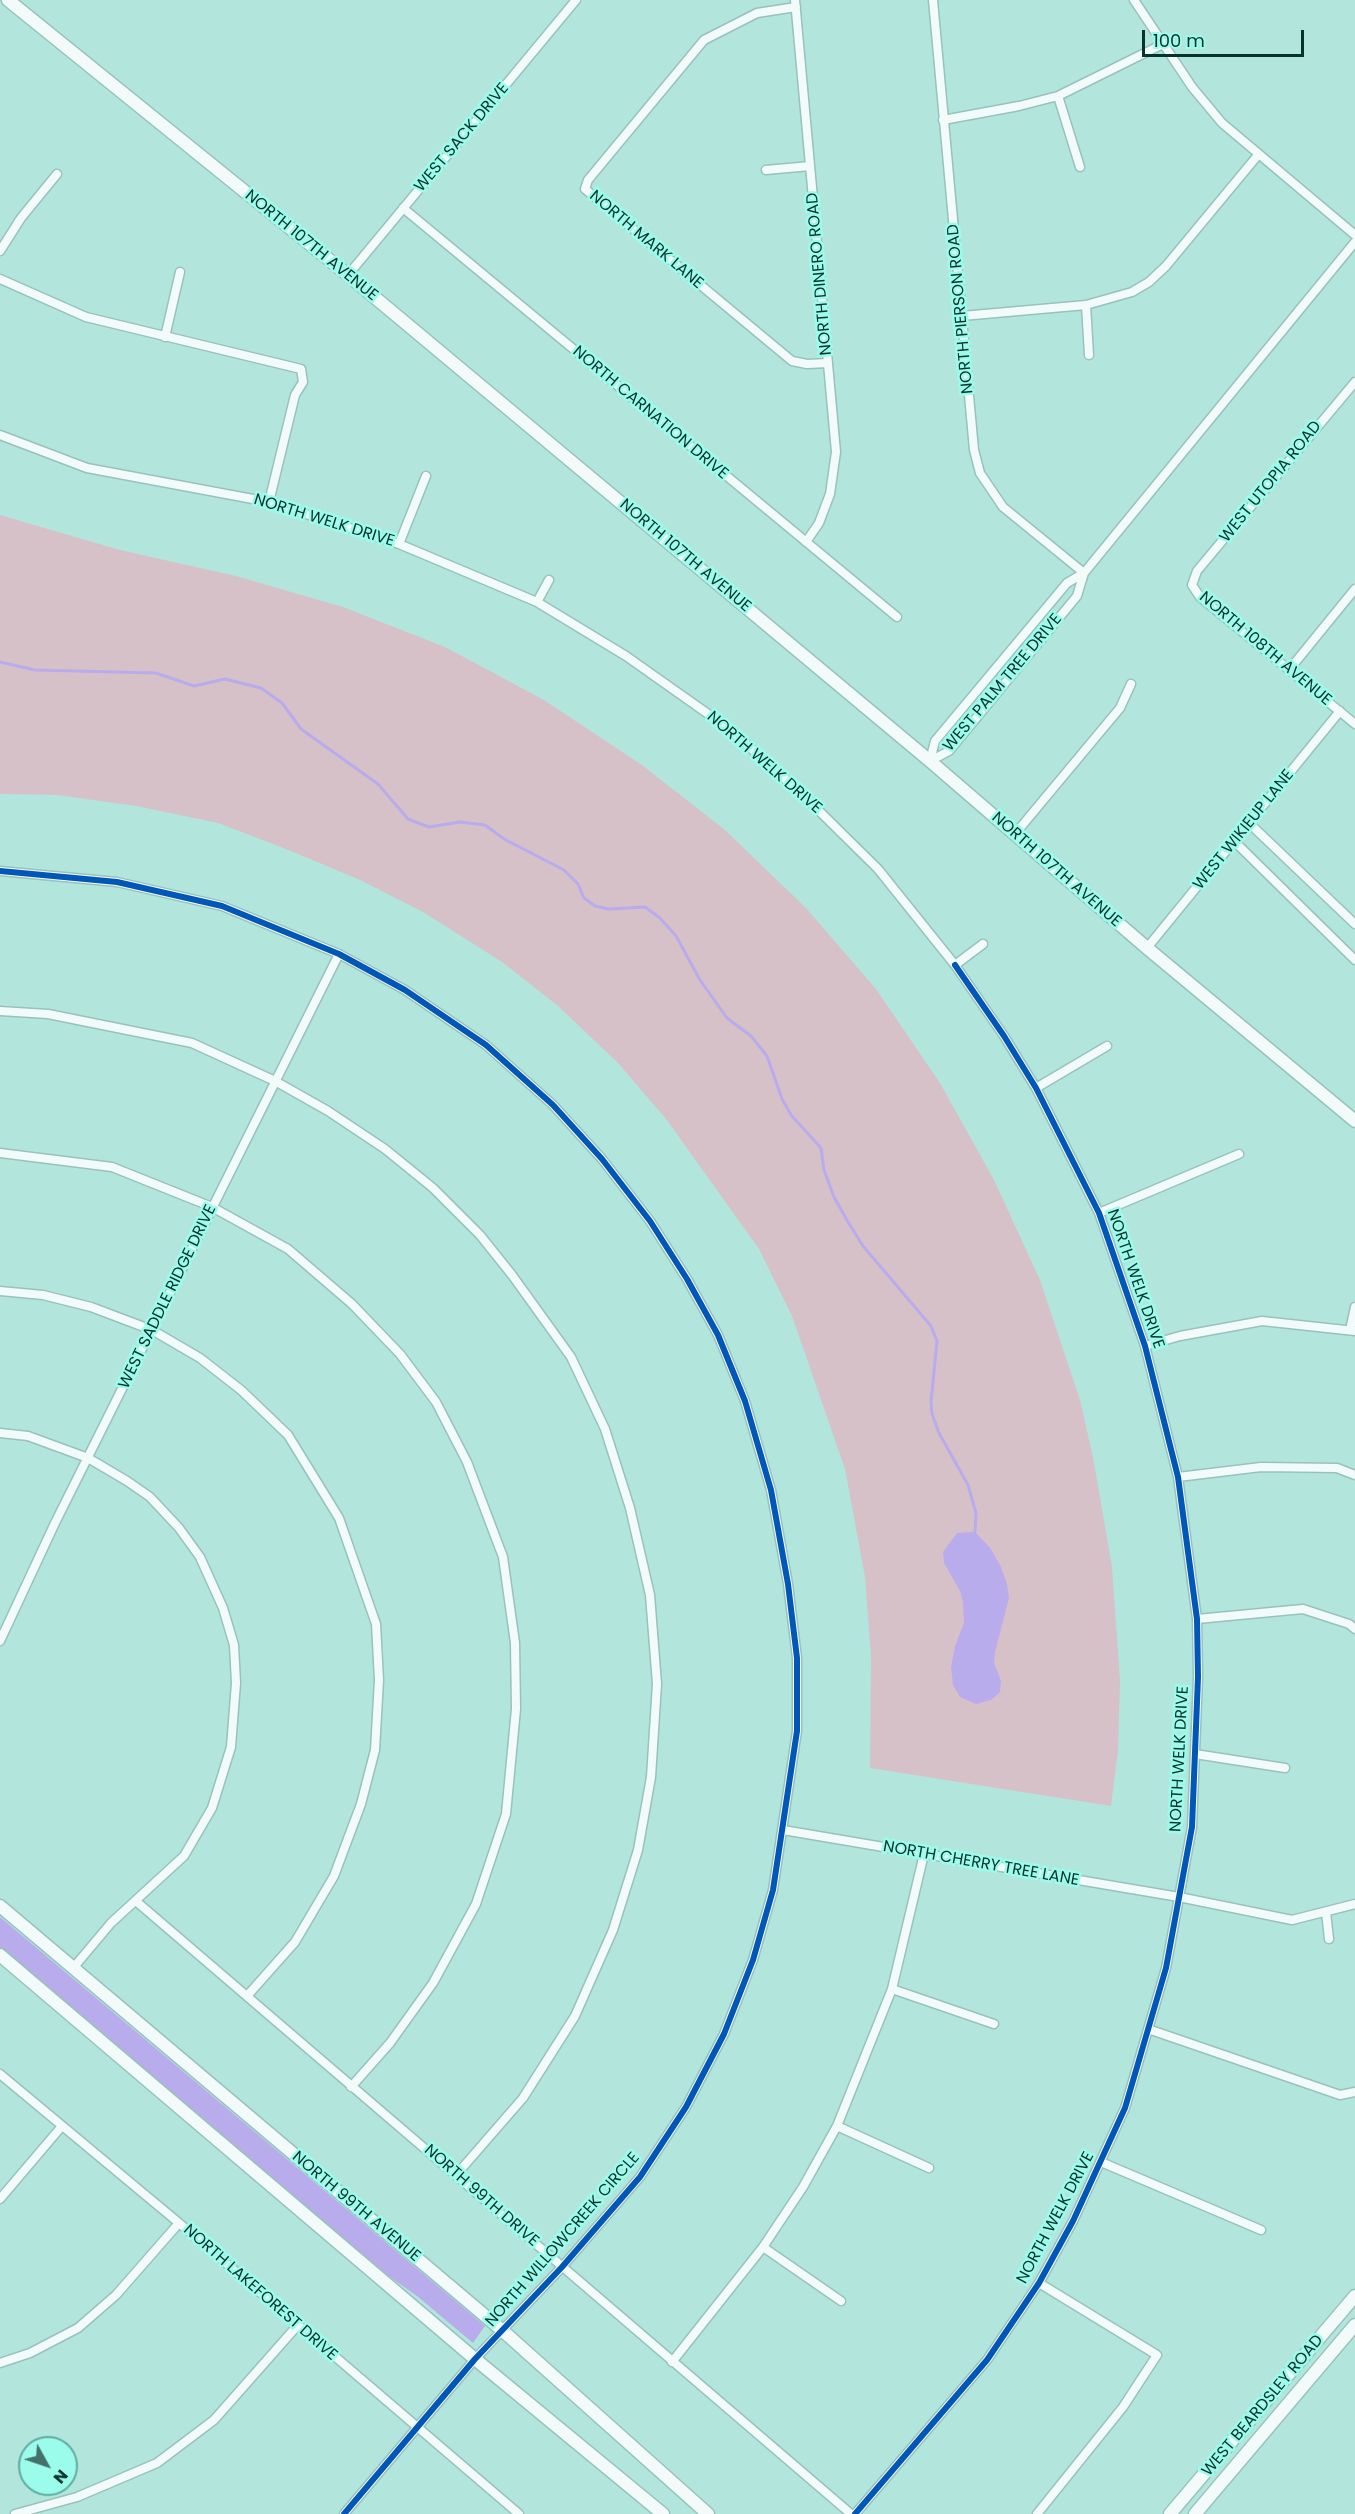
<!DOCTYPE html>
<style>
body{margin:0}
#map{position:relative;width:1355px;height:2514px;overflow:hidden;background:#b2e6dd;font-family:Poppins,sans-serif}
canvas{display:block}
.north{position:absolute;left:18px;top:2436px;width:60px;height:60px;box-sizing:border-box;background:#9cfcec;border:2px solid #60aca0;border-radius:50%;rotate:130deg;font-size:16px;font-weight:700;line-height:24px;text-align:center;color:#07332d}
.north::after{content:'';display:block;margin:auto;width:21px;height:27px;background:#43726b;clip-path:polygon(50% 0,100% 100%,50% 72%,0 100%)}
.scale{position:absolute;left:1142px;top:30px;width:162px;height:27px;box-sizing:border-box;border:3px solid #07332d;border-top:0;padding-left:8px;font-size:18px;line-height:21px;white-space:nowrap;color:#07332d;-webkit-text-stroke:4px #9cfcec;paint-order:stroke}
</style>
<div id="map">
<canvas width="1355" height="2514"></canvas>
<div class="north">N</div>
<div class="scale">100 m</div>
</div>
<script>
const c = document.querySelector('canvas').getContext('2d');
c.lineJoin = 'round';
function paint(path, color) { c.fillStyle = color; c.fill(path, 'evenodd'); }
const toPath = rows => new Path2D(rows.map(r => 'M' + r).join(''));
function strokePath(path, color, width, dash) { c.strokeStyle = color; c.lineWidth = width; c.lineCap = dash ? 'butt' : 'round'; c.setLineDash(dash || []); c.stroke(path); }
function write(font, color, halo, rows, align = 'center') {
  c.font = font + ' Poppins,sans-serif'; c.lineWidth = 5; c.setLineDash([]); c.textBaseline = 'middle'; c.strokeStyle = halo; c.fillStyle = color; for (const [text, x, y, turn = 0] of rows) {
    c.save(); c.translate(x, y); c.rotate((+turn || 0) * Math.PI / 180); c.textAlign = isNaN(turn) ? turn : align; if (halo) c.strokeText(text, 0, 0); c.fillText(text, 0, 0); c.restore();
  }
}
paint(toPath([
 [0,515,120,550,236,576,343,607,445,647,544,700,642,765,725,830,806,908,876,989,940,1083,994,1180,1040,1280,1080,1400,1093,1457,1112,1567,1120,1681,1118,1751,1111,1806,870,1768,871,1656,865,1577,845,1469,792,1316,759,1249,666,1119,618,1063,558,1006,502,962,423,912,360,880,291,851,218,823,136,806,57,795,0,794]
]), '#d6c1c8');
paint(toPath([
 [975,1532,991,1549,1001,1567,1007,1584,1009,1598,995,1652,994,1663,1001,1681,1000,1692,991,1700,976,1704,960,1697,953,1685,951,1667,955,1646,964,1623,963,1602,960,1591,944,1563,943,1552,957,1533],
 [0,1917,485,2326,473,2343,417,2296,380,2270,0,1950]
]), '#b9aced');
strokePath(toPath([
 [0,662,35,670,156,673,194,686,225,679,261,688,282,703,301,729,378,784,408,819,429,827,460,822,485,825,504,839,564,870,578,884,584,898,595,906,609,909,645,907,660,918,676,936,700,980,727,1018,751,1036,767,1056,782,1099,791,1115,821,1148,824,1170,834,1197,848,1222,863,1246,931,1326,937,1341,931,1402,932,1414,939,1433,968,1485,976,1513,975,1532]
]), '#b9aced', 3);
const street = toPath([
 [795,0,836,452,830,494,819,523,806,542],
 [933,0,974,450,980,473,1003,507,1084,573],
 [1134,0,1192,87,1222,123,1355,235],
 [796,7,757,13,704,40,588,180,585,189,792,361,807,364,828,363],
 [1058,96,1080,167],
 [943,120,1019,106,1058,96,1163,44],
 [766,170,810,166],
 [403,208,897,617],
 [0,251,21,218,57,174],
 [348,275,576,0],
 [0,279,86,317,301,369,303,382,295,395,269,502],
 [1086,305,1089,355],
 [962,316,1086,305,1132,292,1149,282,1166,266,1258,155],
 [165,337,180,272],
 [1355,382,1197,571,1192,585,1200,597,1355,724],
 [0,435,87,468,269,502,399,544,537,602,626,656,728,728,802,794,878,869,955,965,983,944],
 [399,544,426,476],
 [537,602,549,580],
 [1289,670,1355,589],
 [930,761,935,741,1067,583,1084,573,1355,242],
 [930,761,949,751,1077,596,1084,573],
 [1249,823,1355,924],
 [1015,834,1120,708,1131,684],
 [1234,841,1355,960],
 [0,871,117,882,222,906,339,954,405,990,486,1045,553,1105,602,1159,650,1221,687,1279,718,1335,745,1401,771,1490,788,1584,797,1658,797,1731,773,1890,753,1960,724,2034,686,2107,640,2177,562,2267,475,2359,344,2514],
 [1147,948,1340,711],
 [0,1011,48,1014,192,1043,275,1081,328,1111,385,1149,433,1188,480,1235,512,1275,571,1357,605,1429,630,1508,650,1595,657,1684,651,1777,638,1850,613,1930,575,2016,523,2098,457,2174],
 [1036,1088,1107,1046],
 [0,1153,112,1167,212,1207,288,1249,352,1304,400,1354,436,1402,467,1462,503,1557,515,1643,516,1709,506,1814,476,1904,433,1983,390,2043,351,2087],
 [1099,1213,1239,1154],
 [0,1291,43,1295,91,1307,152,1330,200,1358,241,1390,288,1435,339,1518,376,1624,379,1680,375,1750,361,1804,334,1876,295,1942,247,1996],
 [1350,1330,1355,1307],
 [1145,1346,1180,1336,1262,1321,1355,1331],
 [0,1433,28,1436,88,1458,127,1481,150,1497,179,1528,200,1557,223,1608,234,1645,236,1683,231,1747,212,1808,184,1856,111,1923,74,1967],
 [1178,1477,1261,1467,1337,1468,1355,1475],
 [1197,1619,1303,1609,1349,1624,1355,1629],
 [0,1641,55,1523,339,954],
 [1195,1754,1285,1768],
 [783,1830,1179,1897,1292,1920,1355,1904],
 [137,1902,851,2514],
 [1326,1912,1329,1939],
 [892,1989,994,2024],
 [1148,2029,1340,2095,1355,2092],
 [0,2074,179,2223,519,2514],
 [837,2126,929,2168],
 [1101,2162,1261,2230],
 [0,2199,62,2126],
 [763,2247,841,2301],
 [672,2362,763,2247,803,2187,837,2126,892,1989,924,1854],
 [0,2363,30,2353,78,2328,116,2295,179,2223],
 [15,2514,77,2497,157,2463,214,2420,297,2326],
 [855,2514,987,2360,1039,2283,1073,2221,1125,2108,1166,1968,1192,1827,1198,1677,1197,1619,1178,1477,1145,1346,1099,1213,1036,1088,1004,1036,955,965],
 [1037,2514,1123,2407,1157,2355,1039,2283]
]);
const secondary = toPath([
 [8,0,348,275,930,761,1147,948,1355,1121],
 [0,1906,503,2331,708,2514],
 [0,1955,475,2359,663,2514],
 [1170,2514,1355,2296],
 [1195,2514,1355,2325]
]);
strokePath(street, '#98c2bc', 11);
strokePath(secondary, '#98c2bc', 15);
strokePath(street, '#f3fbfa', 8);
strokePath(secondary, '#f3fbfa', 12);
strokePath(toPath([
 [0,871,117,882,222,906,339,954,405,990,486,1045,553,1105,602,1159,650,1221,687,1279,718,1335,745,1401,771,1490,788,1584,797,1658,797,1731,773,1890,753,1960,724,2034,686,2107,640,2177,562,2267,475,2359,344,2514],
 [855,2514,987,2360,1039,2283,1073,2221,1125,2108,1166,1968,1192,1827,1198,1677,1197,1619,1178,1477,1145,1346,1099,1213,1036,1088,1004,1036,955,965]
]), '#0057b8', 6);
write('16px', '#07332d', '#9cfcec', [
 ["WEST SACK DRIVE",462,138,-50],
 ["NORTH MARK LANE",646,240,40],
 ["NORTH 107TH AVENUE",311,246,39],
 ["NORTH DINERO ROAD",820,274,-95],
 ["NORTH PIERSON ROAD",961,309,-95],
 ["NORTH CARNATION DRIVE",650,413,40],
 ["WEST UTOPIA ROAD",1271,482,-51],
 ["NORTH WELK DRIVE",324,521,17],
 ["NORTH 107TH AVENUE",685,556,40],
 ["NORTH 108TH AVENUE",1265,649,40],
 ["WEST PALM TREE DRIVE",1003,683,-50],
 ["NORTH WELK DRIVE",764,763,41],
 ["WEST WIKIEUP LANE",1244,830,-51],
 ["NORTH 107TH AVENUE",1056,870,41],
 ["NORTH WELK DRIVE",1135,1279,71],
 ["WEST SADDLE RIDGE DRIVE",168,1297,-64],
 ["NORTH WELK DRIVE",1180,1759,-87],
 ["NORTH CHERRY TREE LANE",981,1864,10],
 ["NORTH 99TH DRIVE",481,2196,41],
 ["NORTH 99TH AVENUE",356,2207,40],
 ["NORTH WELK DRIVE",1056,2218,-62],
 ["NORTH WILLOWCREEK CIRCLE",563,2240,-49],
 ["NORTH LAKEFOREST DRIVE",260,2293,41],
 ["WEST BEARDSLEY ROAD",1263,2406,-50]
]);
</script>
